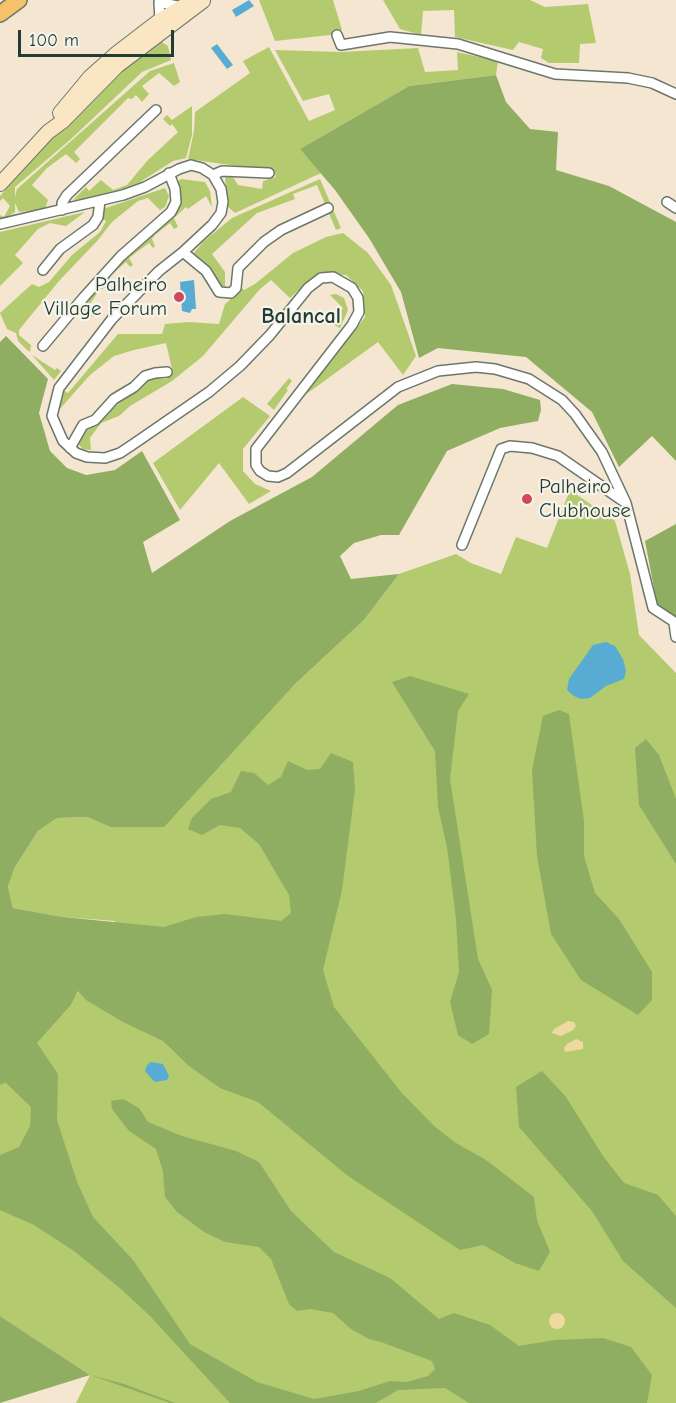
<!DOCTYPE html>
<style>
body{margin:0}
#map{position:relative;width:676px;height:1403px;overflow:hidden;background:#f5e6d1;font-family:"Comic Neue",sans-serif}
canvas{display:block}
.scale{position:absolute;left:18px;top:30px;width:156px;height:27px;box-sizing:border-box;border:3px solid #1f3d34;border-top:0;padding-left:8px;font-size:18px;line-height:21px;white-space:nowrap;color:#1f3d34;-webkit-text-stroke:4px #f7f3e8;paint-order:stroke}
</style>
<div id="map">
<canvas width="676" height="1403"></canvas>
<div class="scale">100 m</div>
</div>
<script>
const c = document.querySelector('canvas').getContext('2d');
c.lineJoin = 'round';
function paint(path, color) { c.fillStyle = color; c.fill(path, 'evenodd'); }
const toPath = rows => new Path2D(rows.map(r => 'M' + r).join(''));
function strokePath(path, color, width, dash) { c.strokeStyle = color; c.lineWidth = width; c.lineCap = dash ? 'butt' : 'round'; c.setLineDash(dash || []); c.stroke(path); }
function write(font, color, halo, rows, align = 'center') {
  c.font = font + ' "Comic Neue",sans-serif'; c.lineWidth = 4.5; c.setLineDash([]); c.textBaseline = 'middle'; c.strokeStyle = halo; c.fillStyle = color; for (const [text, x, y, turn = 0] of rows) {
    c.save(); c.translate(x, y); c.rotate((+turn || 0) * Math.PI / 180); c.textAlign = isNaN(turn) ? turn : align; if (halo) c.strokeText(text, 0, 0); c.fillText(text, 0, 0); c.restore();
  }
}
paint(toPath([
 [259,0,333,0,342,30,330,35,275,41],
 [383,0,530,0,545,7,588,4,596,43,580,44,579,63,549,63,541,58,543,49,519,42,513,50,455,37,454,10,423,11,421,35,400,29],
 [157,39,168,46,171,60,142,72,71,139,15,187,15,197,17,189,150,71,174,63,180,82,174,86,159,73,142,86,149,94,142,102,136,95,132,99,128,98,74,152,80,159,76,163,66,154,47,168,32,185,48,200,45,209,19,212,15,203,15,212,9,216,0,219,0,215,4,217,10,206,3,198,0,201,0,196,48,142,96,93],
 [269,47,309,121,335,110,329,94,303,101,275,50,341,52,418,48,425,72,458,70,457,52,498,61,496,75,409,86,300,149,321,173,235,213,227,206,225,178,227,176,233,177,238,185,262,189,263,181,276,177,273,169,258,169,188,159,194,131,195,112,250,73,243,61],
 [192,106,192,135,186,158,173,161,140,182,101,197,73,200,86,187,89,191,101,180,113,190,127,185,147,161,178,132,172,124,170,126,163,119,167,115,172,120],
 [181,179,205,182,210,191,212,207,206,196,188,209,186,207,174,218,178,227,174,229,170,223,155,235,152,239,155,246,153,248,149,243,129,258,133,265,130,267,126,262,109,277,111,286,114,290,111,291,107,287,99,290,89,306,95,314,93,317,83,311,81,304,114,267,125,259,136,244,171,216,177,182],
 [320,179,341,228,336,230,317,185,293,194,295,199,257,213,212,254,225,272,225,287,221,290,205,264,192,255,204,241,232,218],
 [165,188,169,196,165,207,160,210,148,198,138,201,112,222,98,240,59,281,19,330,19,335,31,345,30,352,26,349,18,341,16,333,7,329,0,313,32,284,39,287,49,282,72,255,100,232,106,221,100,217,103,209],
 [85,212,66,226,50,223,38,229,15,255,23,263,0,286,0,232],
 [343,233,368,253,391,285,416,356,403,375,378,342,305,395,365,317,363,291,346,275,325,274,310,279,290,298,271,280,260,289,203,356,172,381,130,406,119,416,101,423,90,438,91,450,83,449,78,444,87,429,148,380,157,378,166,379,173,373,166,343,134,350,114,356,90,375,58,411,63,390,68,393,118,334,162,334,165,324,189,322,219,324,225,304,232,298,238,284,244,290,255,284,293,253,326,237],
 [336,294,344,298,348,310,340,328,332,324,343,308,330,295],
 [32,355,55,370,57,368,61,371,54,380],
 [289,378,292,381,286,389,288,390,274,410,267,404],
 [243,397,270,416,243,449,243,471,255,484,271,491,249,504,219,463,180,510,153,463],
 [570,490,615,521,630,574,639,635,676,673,676,1403,76,1403,90,1375,0,1316,0,1085,6,1083,24,1057,71,1005,115,921,63,917,13,908,8,885,15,867,38,831,57,818,87,817,110,827,294,685,364,620,399,574,456,554,471,563,501,574,516,537,547,548]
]), '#b4ca6e');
paint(toPath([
 [496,75,506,102,530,129,558,132,556,170,609,186,676,222,676,461,652,436,619,467,592,412,526,357,438,348,419,358,401,292,369,238,335,190,300,149,409,86],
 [6,336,48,379,39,413,50,451,67,468,86,475,115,470,142,451,180,520,143,542,152,573,230,521,312,477,398,405,452,384,503,389,540,400,541,410,538,421,500,428,447,451,399,535,381,535,354,543,340,556,351,579,399,574,364,620,294,685,164,827,110,827,87,817,57,818,38,831,15,867,8,886,13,908,63,917,164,927,196,917,225,914,281,921,291,913,289,895,259,844,240,828,220,825,202,835,188,829,192,818,211,799,231,792,241,771,254,773,268,785,281,777,288,761,307,770,320,769,331,753,353,762,355,789,342,890,323,970,334,1007,401,1092,434,1126,456,1143,486,1160,534,1197,537,1220,550,1252,539,1271,515,1263,483,1245,460,1250,348,1176,258,1102,220,1088,189,1066,163,1041,123,1022,86,1000,78,991,71,1005,37,1043,58,1074,57,1120,77,1182,93,1217,133,1260,190,1344,257,1382,314,1399,359,1391,390,1381,407,1382,428,1376,435,1369,432,1361,381,1342,369,1339,351,1329,333,1313,310,1309,297,1311,289,1304,271,1259,259,1247,225,1242,204,1232,177,1212,165,1197,163,1171,156,1149,129,1131,112,1109,111,1101,123,1099,139,1108,148,1122,182,1136,236,1151,259,1162,291,1211,334,1252,390,1278,439,1319,454,1313,490,1325,519,1346,555,1340,603,1338,631,1347,652,1375,647,1403,469,1403,445,1388,398,1390,376,1403,230,1403,150,1316,121,1289,74,1251,34,1225,0,1210,0,1155,19,1147,30,1126,31,1107,6,1083,0,1085,0,342],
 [676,524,676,622,658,609,645,541],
 [410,676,469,694,458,711,450,779,478,959,492,990,489,1034,472,1044,458,1035,450,1002,459,972,456,919,447,847,438,807,435,751,392,682],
 [559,710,569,714,584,821,584,856,595,893,619,919,652,972,652,1000,638,1015,581,980,551,934,537,856,532,770,543,716],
 [646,739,659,755,676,799,676,864,639,805,635,748],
 [542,1071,566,1097,603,1156,624,1183,658,1195,676,1216,676,1308,623,1261,592,1211,519,1127,516,1087],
 [0,1316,90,1375,124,1384,175,1403,170,1403,90,1375,0,1403]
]), '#8fae61');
paint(toPath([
 [568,1021,574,1022,576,1026,573,1030,561,1036,552,1033,554,1029],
 [576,1039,583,1042,583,1049,565,1052,564,1048,567,1044],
 '549 1321a8 8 0 1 1 16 0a8 8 0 1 1-16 0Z'
]), '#eeda9e');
paint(toPath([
 [249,0,254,6,236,17,232,10],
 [217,44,233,65,227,69,211,48],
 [194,280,196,309,192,309,190,313,182,311,180,282],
 [606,642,615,646,623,659,626,671,624,679,606,686,590,698,581,699,574,696,567,690,569,679,593,645],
 [151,1062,163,1064,169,1076,167,1080,155,1082,150,1077,145,1071,147,1065]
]), '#58acd3');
const minor = toPath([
 [160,20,159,2,182,7],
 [337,35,341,45,390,37,458,44,555,74,628,78,652,83,676,94],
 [213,175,222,171,269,173],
 [667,202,676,208],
 [62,210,62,203,67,195,156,110],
 [0,224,123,195,145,187,179,169,191,165,202,168,213,175,221,189,223,202,221,213,212,225,183,252,159,271,112,319,59,388,52,416,63,441,76,453,87,457,105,458,120,453,135,443,209,392,240,366,270,335,308,288,321,278,333,277,352,288,358,298,359,312,352,325,256,449,256,465,260,471,268,476,278,477,287,473,398,387,438,371,476,367,495,369,529,379,562,400,575,414,602,452,626,503],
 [183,252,206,271,219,292,231,293,236,288,238,268,264,242,281,230,328,208],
 [43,270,60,249,93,225,98,217,100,201],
 [43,346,84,297,121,256,171,212,176,202,175,189,169,173],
 [70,448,83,425,95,420,114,399,134,387,145,376,155,373,167,372],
 [462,545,501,449,510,446,532,448,558,456,626,503,653,608,676,623],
 [674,623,676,637]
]);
const secondary = toPath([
 [60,113,90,77,117,53,160,20,182,7,191,4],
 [0,184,48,132,63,121,117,66,203,1]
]);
const trunk = toPath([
 [0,14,19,0]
]);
strokePath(minor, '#6a786b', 12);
strokePath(secondary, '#6a786b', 16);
strokePath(trunk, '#6a786b', 18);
strokePath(minor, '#fff', 9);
strokePath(secondary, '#fbe6c4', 14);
strokePath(trunk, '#f5c16b', 15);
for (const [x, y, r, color] of [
 [179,297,6,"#d1495b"],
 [527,499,6,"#d1495b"]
]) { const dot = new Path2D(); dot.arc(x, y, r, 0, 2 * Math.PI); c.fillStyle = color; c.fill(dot); strokePath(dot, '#f7f3e8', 2); }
write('21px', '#1f3d34', '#f7f3e8', [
 ["Palheiro",167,285],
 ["Village Forum",167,309],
 ["Palheiro",539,487,"left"],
 ["Clubhouse",539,511,"left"]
], 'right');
write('bold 22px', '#1f3d34', '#f7f3e8', [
 ["Balancal",301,317]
]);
</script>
